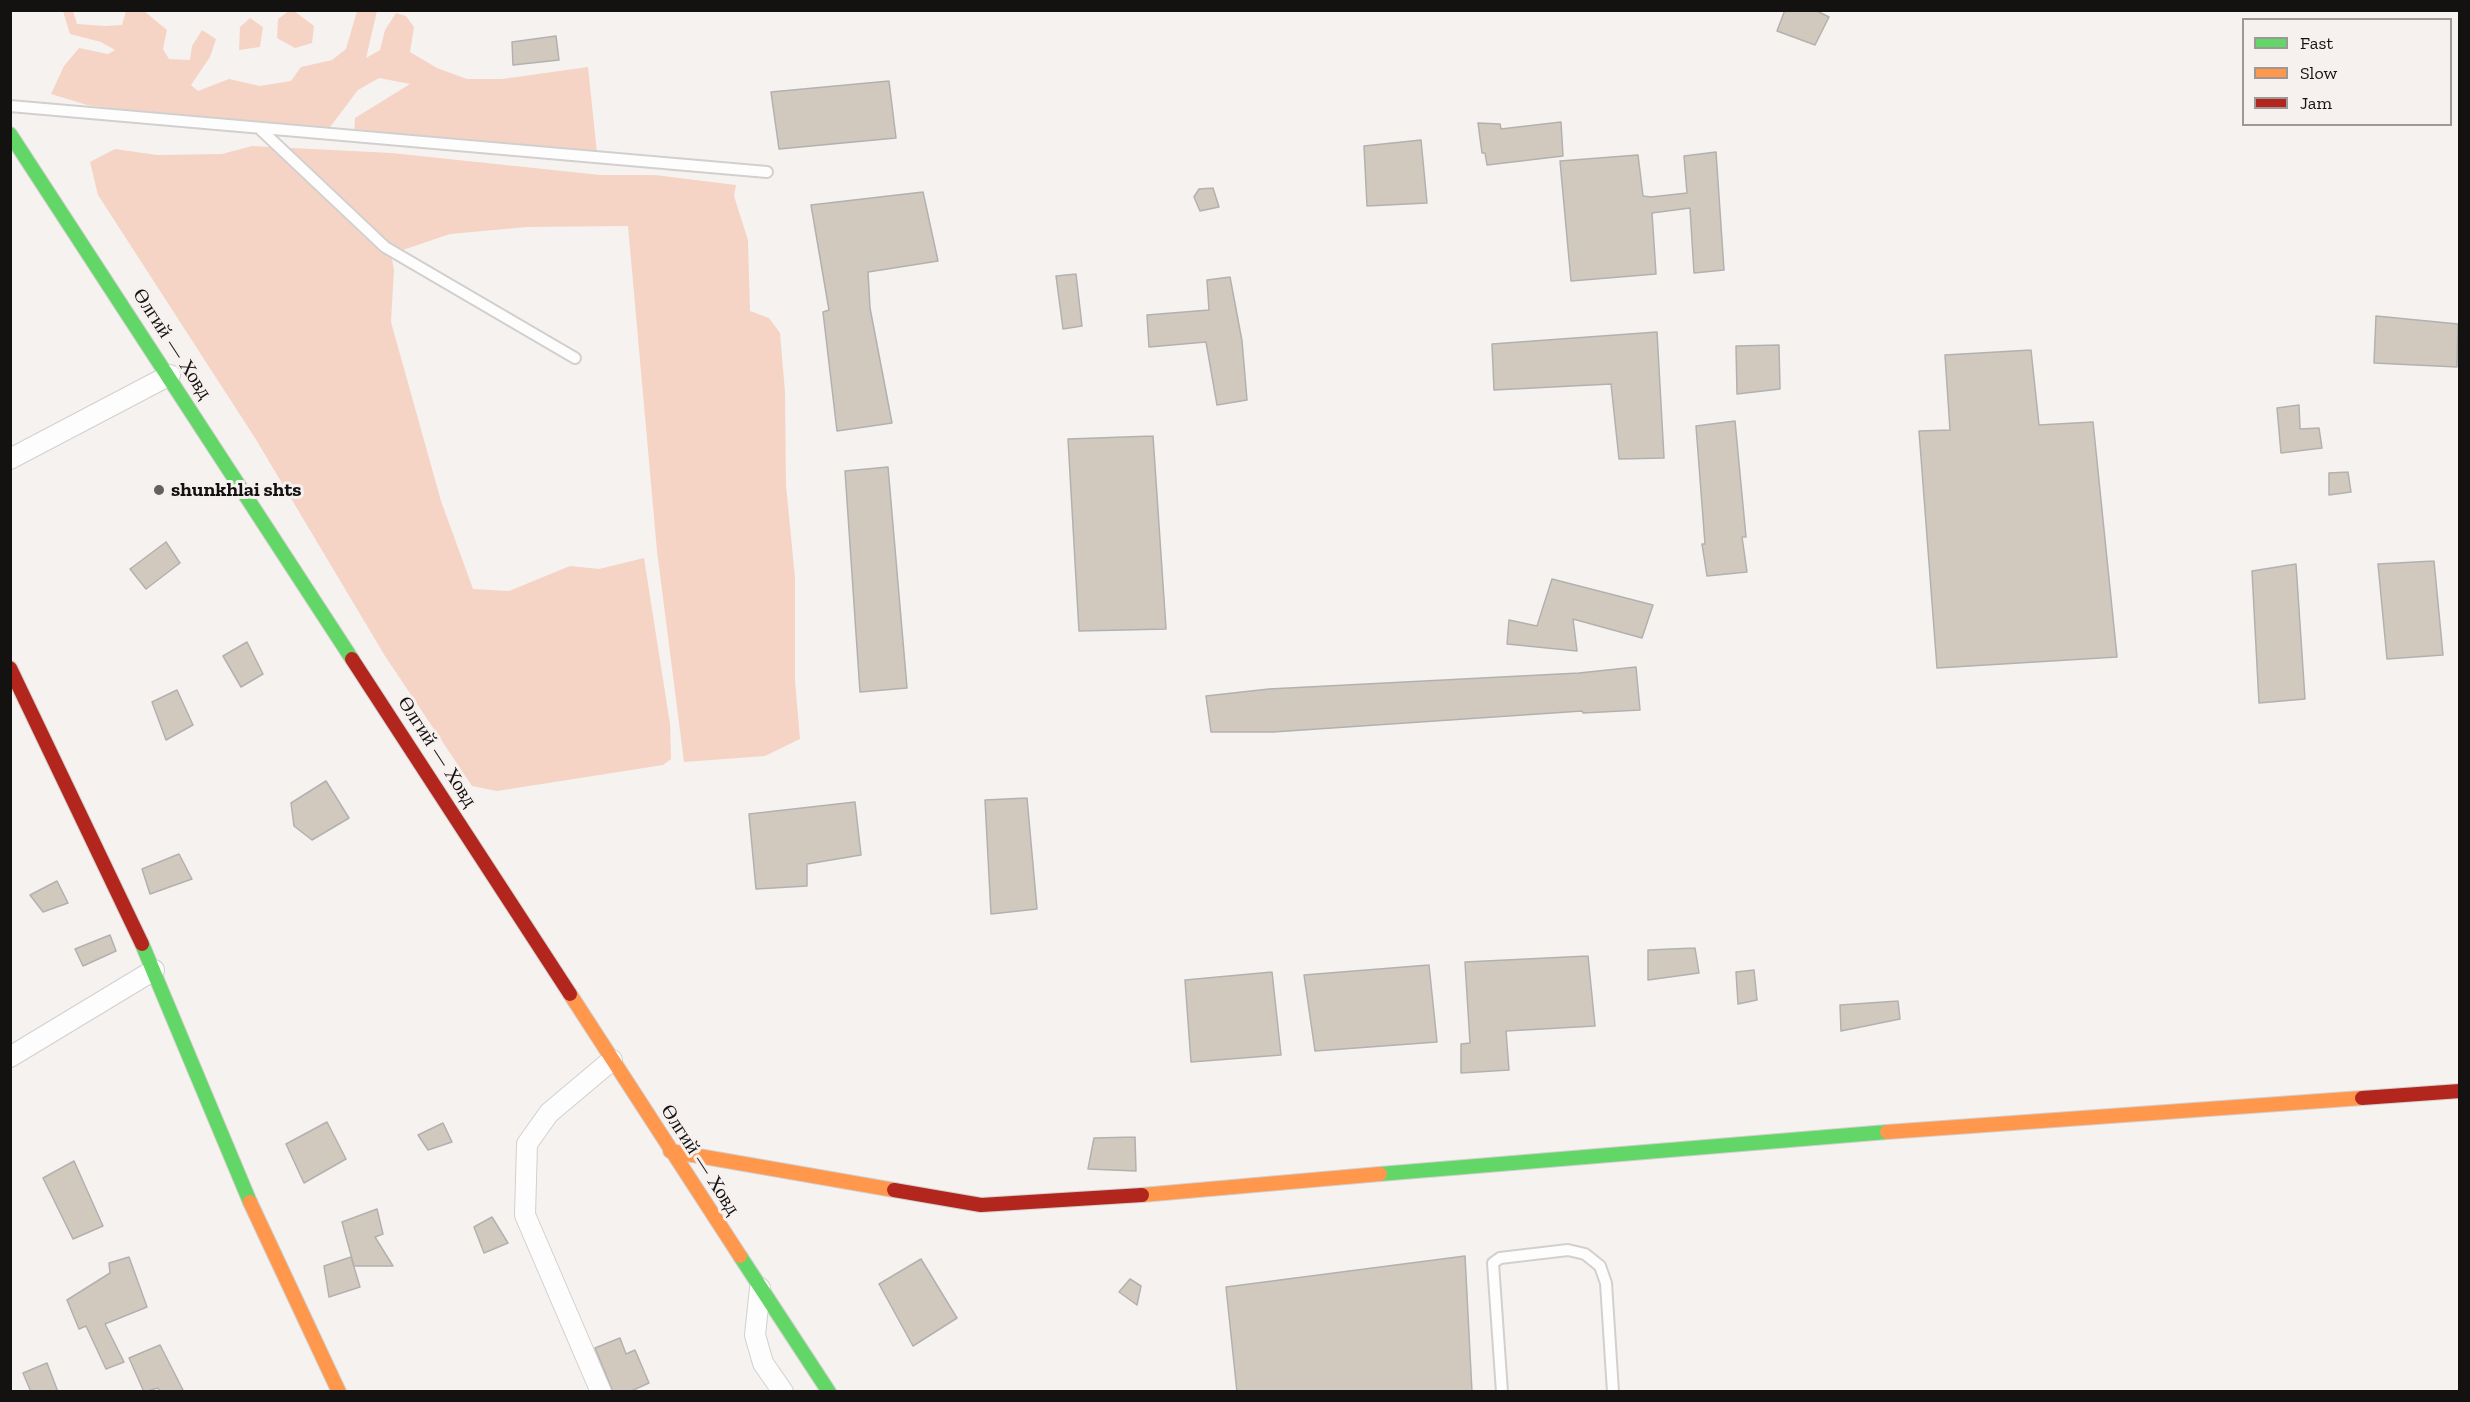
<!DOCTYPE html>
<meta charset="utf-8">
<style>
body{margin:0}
#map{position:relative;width:2470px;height:1402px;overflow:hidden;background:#f5f2f0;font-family:"Zilla Slab",serif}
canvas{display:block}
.frame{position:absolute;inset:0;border:12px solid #141211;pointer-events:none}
.legend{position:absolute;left:2242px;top:18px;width:210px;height:108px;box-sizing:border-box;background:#f6f1ef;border:2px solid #9c9896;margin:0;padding:8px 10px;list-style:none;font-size:18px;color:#141211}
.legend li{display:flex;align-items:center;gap:12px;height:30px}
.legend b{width:30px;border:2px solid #9c9896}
</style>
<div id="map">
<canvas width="2470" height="1402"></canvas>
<div class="frame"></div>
<ul class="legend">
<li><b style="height:8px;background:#63d668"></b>Fast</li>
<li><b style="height:8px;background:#ff974d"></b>Slow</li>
<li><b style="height:8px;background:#b3261e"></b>Jam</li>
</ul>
</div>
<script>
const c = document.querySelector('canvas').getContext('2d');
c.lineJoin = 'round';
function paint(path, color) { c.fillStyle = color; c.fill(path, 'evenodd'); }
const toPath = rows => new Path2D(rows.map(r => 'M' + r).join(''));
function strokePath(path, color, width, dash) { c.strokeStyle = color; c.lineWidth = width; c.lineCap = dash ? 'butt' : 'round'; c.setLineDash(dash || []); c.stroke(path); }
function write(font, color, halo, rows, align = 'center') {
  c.font = font + ' "Zilla Slab",serif'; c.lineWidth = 6; c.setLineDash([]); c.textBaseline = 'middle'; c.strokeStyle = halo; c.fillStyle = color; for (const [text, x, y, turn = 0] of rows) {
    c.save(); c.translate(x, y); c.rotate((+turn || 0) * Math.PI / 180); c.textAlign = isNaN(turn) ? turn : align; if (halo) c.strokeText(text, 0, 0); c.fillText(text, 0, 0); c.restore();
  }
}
paint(toPath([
 [290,10,294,11,314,26,312,43,295,48,277,38,278,19],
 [63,11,73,11,77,24,106,26,122,25,126,11,144,11,167,30,163,49,169,59,190,60,192,46,202,30,216,39,210,57,191,85,198,91,229,79,260,86,291,81,301,67,332,60,346,49,357,11,377,11,366,58,380,50,385,30,396,13,406,16,414,27,410,52,437,68,467,79,502,79,588,67,598,163,354,137,355,118,410,84,379,78,358,90,327,131,209,122,87,105,51,94,64,66,79,48,108,54,115,50,101,42,70,34],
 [250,18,263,27,260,47,239,50,240,27],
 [252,146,392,153,600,175,655,175,736,185,734,196,748,240,750,311,769,318,780,333,785,392,786,485,795,578,795,681,800,739,765,756,684,762,657,551,628,226,527,227,450,234,391,254,394,270,391,322,441,501,473,589,509,591,570,566,599,569,644,558,670,724,671,759,663,765,497,791,472,786,385,656,255,438,98,195,90,162,115,149,157,155,222,154]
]), '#f6d4c5');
const building = toPath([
 [1785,10,1815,10,1829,17,1815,45,1777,31,1785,10],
 [556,36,559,60,513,65,512,42,556,36],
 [889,81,896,138,779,149,771,92,889,81],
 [1561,122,1563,156,1487,165,1485,153,1482,153,1478,123,1500,124,1501,129,1561,122],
 [1421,140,1427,203,1367,206,1364,146,1421,140],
 [1716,152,1724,270,1694,273,1690,208,1652,213,1656,274,1571,281,1560,161,1638,155,1643,196,1651,197,1687,193,1684,156,1716,152],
 [1213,188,1219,207,1200,211,1194,197,1199,189,1213,188],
 [923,192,938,261,868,272,870,308,892,423,837,431,823,312,829,310,811,205,923,192],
 [1076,274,1082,326,1063,329,1056,276,1076,274],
 [1230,277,1242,341,1247,400,1217,405,1206,342,1149,347,1147,315,1209,310,1207,280,1230,277],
 [2376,316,2458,324,2457,367,2374,363,2376,316],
 [1657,332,1664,458,1619,459,1611,384,1494,390,1492,344,1657,332],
 [1779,345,1780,389,1737,394,1736,346,1779,345],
 [2031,350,2039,425,2093,422,2117,657,1937,668,1919,431,1950,430,1945,355,2031,350],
 [2299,405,2300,429,2319,428,2322,448,2281,453,2277,408,2299,405],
 [1735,421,1746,537,1742,537,1747,572,1707,576,1702,544,1705,544,1696,426,1735,421],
 [1153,436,1166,629,1079,631,1068,439,1153,436],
 [888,467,907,688,860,692,845,471,888,467],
 [2348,472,2351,492,2329,495,2329,473,2348,472],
 [166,542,180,563,146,589,130,569,166,542],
 [2434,561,2443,655,2387,659,2378,564,2434,561],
 [2296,564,2305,699,2259,703,2252,571,2296,564],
 [1552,579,1653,605,1642,638,1573,619,1577,651,1507,644,1509,620,1537,626,1552,579],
 [247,642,263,674,241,687,223,656,247,642],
 [1636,667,1640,710,1583,713,1582,711,1273,732,1211,732,1206,696,1269,689,1579,673,1636,667],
 [177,690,193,725,166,740,152,702,177,690],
 [326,781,349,818,312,840,294,826,291,803,326,781],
 [1027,798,1037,909,991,914,985,800,1027,798],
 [855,802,861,855,807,864,807,886,756,889,749,814,855,802],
 [179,854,192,879,150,894,142,869,179,854],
 [57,881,68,903,43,912,30,895,57,881],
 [110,935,116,951,83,966,75,949,110,935],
 [1695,948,1699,973,1648,980,1648,950,1695,948],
 [1588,956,1595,1026,1506,1031,1509,1070,1461,1073,1461,1044,1470,1043,1465,962,1588,956],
 [1429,965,1437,1042,1315,1051,1304,975,1429,965],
 [1754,970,1757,1000,1738,1004,1736,972,1754,970],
 [1272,972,1281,1055,1191,1062,1185,980,1272,972],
 [1898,1001,1900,1019,1841,1031,1840,1005,1898,1001],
 [327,1122,346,1159,304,1183,286,1144,327,1122],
 [443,1123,452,1142,428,1150,418,1135,443,1123],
 [1135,1137,1136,1171,1088,1169,1094,1138,1135,1137],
 [74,1161,103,1226,73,1239,43,1178,74,1161],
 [377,1209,383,1234,375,1237,393,1266,354,1266,342,1222,377,1209],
 [492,1217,508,1243,484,1253,474,1227,492,1217],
 [1465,1256,1472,1392,1237,1392,1226,1287,1465,1256],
 [129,1257,147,1307,105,1324,124,1362,106,1369,86,1326,79,1329,67,1300,110,1273,109,1263,129,1257],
 [351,1257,360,1287,329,1297,324,1266,351,1257],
 [921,1259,957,1318,913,1346,879,1284,921,1259],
 [1130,1279,1141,1286,1137,1305,1119,1292,1130,1279],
 [620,1338,626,1354,635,1350,649,1383,629,1392,613,1392,595,1348,620,1338],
 [160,1345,184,1392,160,1392,158,1388,144,1392,129,1358,160,1345],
 [47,1363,58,1392,31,1392,23,1373,47,1363]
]);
paint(building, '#d2c9be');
strokePath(building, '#b2b1af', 1.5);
const lane = toPath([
 [10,106,767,172],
 [259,128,385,247,575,358],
 [1502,1392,1493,1263,1500,1258,1568,1250,1585,1254,1600,1266,1606,1283,1613,1392]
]);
const street = toPath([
 [10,459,170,375],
 [10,1057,154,970],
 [760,1288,755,1335,763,1363,783,1392],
 [601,1392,525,1215,527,1144,549,1113,612,1060]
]);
const fast = toPath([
 [10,134,352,659],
 [142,944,250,1202],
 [1380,1174,1887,1132],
 [740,1256,829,1392]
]);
const slow = toPath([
 [570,994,740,1256],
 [1887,1132,2362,1098],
 [670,1151,894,1190],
 [1142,1195,1380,1174],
 [250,1202,339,1392]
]);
const jam = toPath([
 [352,659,570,994],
 [10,668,142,944],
 [2362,1098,2460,1091],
 [894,1190,981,1205,1142,1195]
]);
strokePath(lane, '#d2d0ce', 14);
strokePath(street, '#d2d0ce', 22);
strokePath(fast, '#d2d0ce', 16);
strokePath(slow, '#d2d0ce', 16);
strokePath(jam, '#d2d0ce', 16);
strokePath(lane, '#fefdfd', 10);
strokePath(street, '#fefdfd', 20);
strokePath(fast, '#63d668', 14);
strokePath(slow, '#ff974d', 14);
strokePath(jam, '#b3261e', 14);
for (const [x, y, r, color] of [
 [159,490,6,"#63605f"]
]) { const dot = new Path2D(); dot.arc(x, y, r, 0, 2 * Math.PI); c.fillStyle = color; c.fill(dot); strokePath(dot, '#f6f1ef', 2); }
write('20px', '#141211', '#f6f1ef', [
 ["Өлгий — Ховд",172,344,57],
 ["Өлгий — Ховд",437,752,57],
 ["Өлгий — Ховд",700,1160,57]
]);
write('bold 20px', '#141211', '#f6f1ef', [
 ["shunkhlai shts",171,490]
], 'left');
</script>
